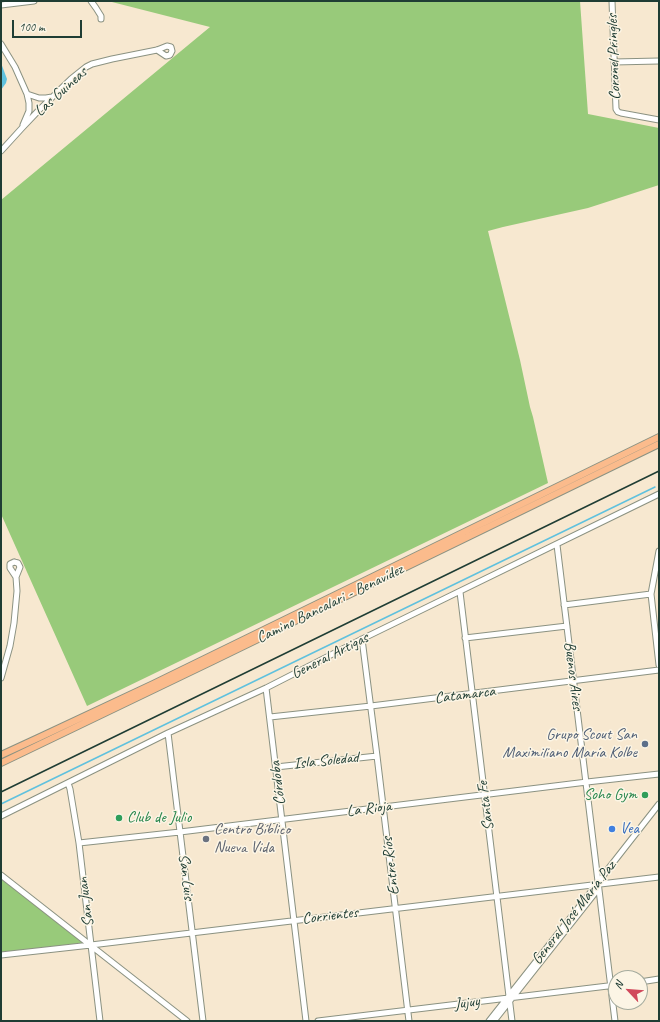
<!DOCTYPE html>
<meta charset="utf-8">
<style>
body{margin:0}
#map{position:relative;width:660px;height:1022px;overflow:hidden;background:#f7e8d0;font-family:Caveat,sans-serif}
canvas{display:block}
.frame{position:absolute;inset:0;border:2px solid #1f3d34;pointer-events:none}
.north{position:absolute;left:608px;top:970px;width:40px;height:40px;box-sizing:border-box;background:#fcf5e5;border:1px solid #a4ab9e;border-radius:50%;rotate:296deg;font-size:11px;font-weight:700;line-height:16px;text-align:center;color:#1f3d34}
.north::after{content:'';display:block;margin:auto;width:14px;height:18px;background:#d1495b;clip-path:polygon(50% 0,100% 100%,50% 72%,0 100%)}
.scale{position:absolute;left:12px;top:20px;width:70px;height:18px;box-sizing:border-box;border:2px solid #1f3d34;border-top:0;padding-left:5px;font-size:12px;line-height:14px;white-space:nowrap;color:#1f3d34;-webkit-text-stroke:3px #fcf5e5;paint-order:stroke}
</style>
<div id="map">
<canvas width="660" height="1022"></canvas>
<div class="frame"></div>
<div class="north">N</div>
<div class="scale">100 m</div>
</div>
<script>
const c = document.querySelector('canvas').getContext('2d');
c.lineJoin = 'round';
function paint(path, color) { c.fillStyle = color; c.fill(path, 'evenodd'); }
const toPath = rows => new Path2D(rows.map(r => 'M' + r).join(''));
function strokePath(path, color, width, dash) { c.strokeStyle = color; c.lineWidth = width; c.lineCap = dash ? 'butt' : 'round'; c.setLineDash(dash || []); c.stroke(path); }
function write(font, color, halo, rows, align = 'center') {
  c.font = font + ' Caveat,sans-serif'; c.lineWidth = 3; c.setLineDash([]); c.textBaseline = 'middle'; c.strokeStyle = halo; c.fillStyle = color; for (const [text, x, y, turn = 0] of rows) {
    c.save(); c.translate(x, y); c.rotate((+turn || 0) * Math.PI / 180); c.textAlign = isNaN(turn) ? turn : align; if (halo) c.strokeText(text, 0, 0); c.fillText(text, 0, 0); c.restore();
  }
}
paint(toPath([
 [108,1,580,1,588,114,659,128,659,185,588,208,503,227,488,231,520,360,530,407,533,417,548,483,87,706,1,514,1,200,210,27],
 [1,875,91,945,1,955]
]), '#98ca7a');
paint(toPath([
 [1,63,7,79,6,83,1,90]
]), '#5fc1de');
strokePath(toPath([
 [1,804,655,487]
]), '#5fc1de', 1.5);
const minor = toPath([
 [91,1,96,8,101,16,101,19],
 [612,1,616,109,618,112,621,113,659,120],
 [1,5,34,1],
 [1,44,15,67,27,94],
 [614,62,659,61],
 [23,125,29,111,29,103,27,94,39,98,46,98,52,97],
 [1,151,22,128,39,110,71,79,86,67,92,64,112,59,157,50,167,46,171,47,172,51,170,55,166,56,157,50],
 [557,545,615,1021],
 [659,551,651,594,659,665],
 [14,562,18,563,20,567,16,577,10,568,10,564,14,562],
 [460,592,512,1021],
 [564,605,651,594],
 [465,638,567,626],
 [362,639,377,756,409,1021],
 [1,678,10,646,14,623,17,591,16,577],
 [266,688,306,1021],
 [270,717,371,706,659,670],
 [168,733,203,1021],
 [276,767,377,756],
 [68,783,70,789,79,843,100,1021],
 [1,816,168,733,266,688,362,639,659,494],
 [79,843,180,832,587,782,659,774],
 [1,875,187,1021],
 [1,955,91,945,659,877],
 [640,982,659,979],
 [318,1021,616,985],
 [489,1021,594,888,598,884,605,873,659,804],
 [494,1021,595,893]
]);
const major = toPath([
 [1,755,38,738,153,684,659,437],
 [1,763,213,661,659,444]
]);
strokePath(minor, '#8b9282', 7);
strokePath(major, '#8b9282', 8);
strokePath(minor, '#fff', 5);
strokePath(major, '#fbbb8c', 6);
strokePath(toPath([
 [1,792,659,471]
]), '#1f3d34', 1.5);
for (const [x, y, r, color] of [
 [645,744,4,"#5c6f8a"],
 [645,795,4,"#2e9e5b"],
 [119,818,4,"#2e9e5b"],
 [612,829,4,"#3f7fe0"],
 [206,839,4,"#6b7280"]
]) { const dot = new Path2D(); dot.arc(x, y, r, 0, 2 * Math.PI); c.fillStyle = color; c.fill(dot); strokePath(dot, '#fcf5e5', 1.5); }
write('16px', '#1f3d34', '#fcf5e5', [
 ["Coronel Pringles",614,57,-92],
 ["Las Guineas",61,92,-42],
 ["Camino Bancalari - Benavídez",330,604,-26],
 ["General Artigas",330,656,-27],
 ["Buenos Aires",573,676,83],
 ["Catamarca",465,695,-7],
 ["Isla Soledad",326,761,-6],
 ["Córdoba",278,783,-97],
 ["Santa Fe",486,806,-97],
 ["La Rioja",369,809,-7],
 ["Entre Ríos",391,866,-97],
 ["San Luis",186,877,83],
 ["San Juan",86,902,-97],
 ["General José María Paz",574,913,-52],
 ["Corrientes",330,916,-7],
 ["Jujuy",467,1003,-7]
]);
write('16px', '#4e5e75', '#fcf5e5', [
 ["Grupo Scout San",637,735],
 ["Maximiliano María Kolbe",637,753]
], 'right');
write('16px', '#27864d', '#fcf5e5', [
 ["Soho Gym",637,795],
 ["Club de Julio",127,818,"left"]
], 'right');
write('16px', '#366cbe', '#fcf5e5', [
 ["Vea",620,829]
], 'left');
write('16px', '#5b616d', '#fcf5e5', [
 ["Centro Bíblico",214,830],
 ["Nueva Vida",214,848]
], 'left');
</script>
